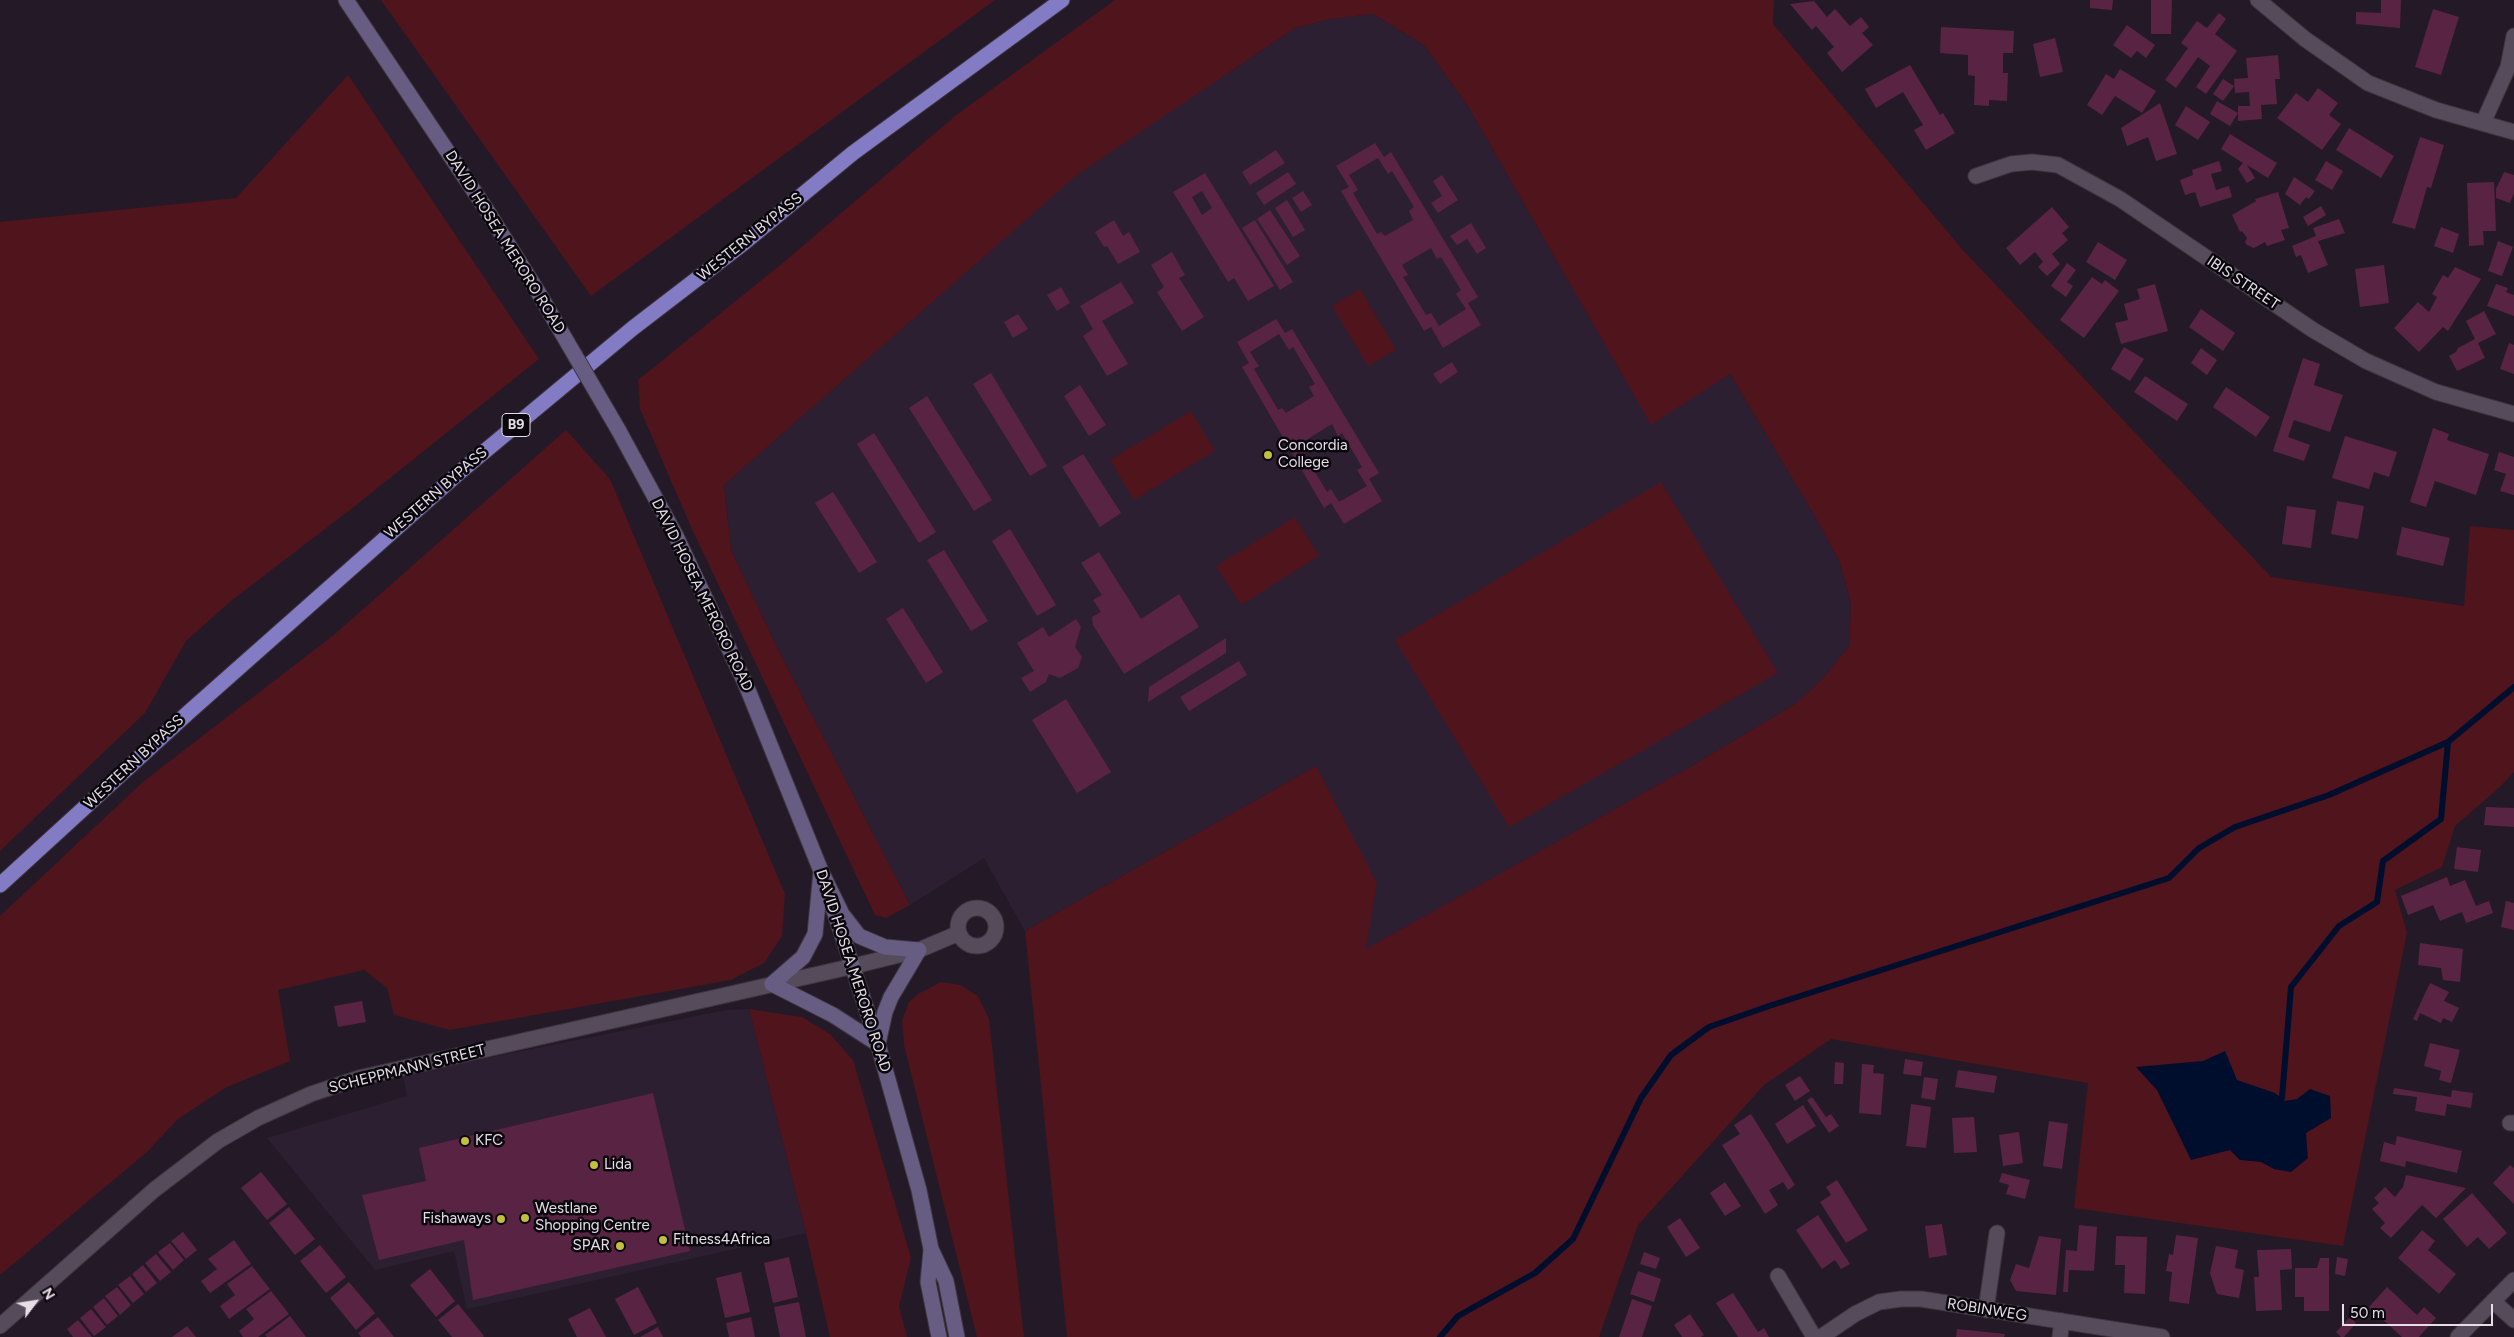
<!DOCTYPE html>
<style>
body{margin:0}
#map{position:relative;width:2514px;height:1337px;overflow:hidden;background:#241a27;font-family:Figtree,sans-serif}
canvas{display:block}
.north{position:absolute;left:10px;top:1277px;width:50px;height:50px;-webkit-text-stroke:4px #0a070c;paint-order:stroke;rotate:59deg;font-size:14px;font-weight:700;line-height:20px;text-align:center;color:#e5dee7}
.north::after{content:'';display:block;margin:auto;width:18px;height:22px;background:#e5dee7;clip-path:polygon(50% 0,100% 100%,50% 72%,0 100%)}
.scale{position:absolute;left:2342px;top:1304px;width:151px;height:22px;box-sizing:border-box;border:2px solid #e5dee7;border-top:0;padding-left:6px;font-size:15px;line-height:18px;white-space:nowrap;color:#e5dee7;-webkit-text-stroke:4px #0a070c;paint-order:stroke}
</style>
<div id="map">
<canvas width="2514" height="1337"></canvas>
<div class="north">N</div>
<div class="scale">50 m</div>
</div>
<script>
const c = document.querySelector('canvas').getContext('2d');
c.lineJoin = 'round';
function paint(path, color) { c.fillStyle = color; c.fill(path, 'evenodd'); }
const toPath = rows => new Path2D(rows.map(r => 'M' + r).join(''));
function strokePath(path, color, width, dash) { c.strokeStyle = color; c.lineWidth = width; c.lineCap = dash ? 'butt' : 'round'; c.setLineDash(dash || []); c.stroke(path); }
function write(font, color, halo, rows, align = 'center') {
  c.font = font + ' Figtree,sans-serif'; c.lineWidth = 5; c.setLineDash([]); c.textBaseline = 'middle'; c.strokeStyle = halo; c.fillStyle = color; for (const [text, x, y, turn = 0] of rows) {
    c.save(); c.translate(x, y); c.rotate((+turn || 0) * Math.PI / 180); c.textAlign = isNaN(turn) ? turn : align; if (halo) c.strokeText(text, 0, 0); c.fillText(text, 0, 0); c.restore();
  }
}
paint(toPath([
 [1373,14,1425,46,1469,108,1651,424,1730,374,1817,520,1840,563,1851,604,1849,646,1823,678,1795,704,1688,768,1365,950,1316,766,1025,931,984,858,910,905,779,651,731,550,724,485,1077,174,1295,28,1330,19],
 [749,1009,806,1233,467,1309,454,1251,375,1270,267,1138,407,1096,403,1075,727,1010]
]), '#2d1f32');
paint(toPath([
 [381,0,995,0,591,296],
 [1115,0,1774,0,1773,24,1962,249,2271,577,2464,606,2470,526,2514,530,2514,772,2501,786,2455,826,2442,867,2395,890,2407,933,2343,1246,2074,1208,2088,1083,1831,1039,1764,1085,1638,1225,1599,1337,1067,1337,1025,931,1316,766,1377,883,1366,949,1688,768,1795,704,1823,678,1849,646,1851,604,1840,563,1817,520,1730,374,1651,425,1469,108,1425,46,1373,14,1330,19,1295,28,1077,175,724,485,731,550,779,651,910,905,886,918,875,915,691,527,640,409,638,380,784,262,955,116],
 [348,75,539,359,355,506,231,601,186,641,145,713,0,851,0,222,236,198],
 [1360,289,1396,350,1368,366,1332,306],
 [1191,411,1215,451,1134,500,1110,460],
 [566,430,610,479,785,894,782,936,764,963,731,980,450,1030,394,1015,387,988,364,970,278,990,290,1061,225,1088,178,1119,147,1152,0,1275,0,916,144,781,335,634],
 [1661,482,1778,673,1509,827,1395,640],
 [1295,517,1319,556,1241,605,1216,566],
 [941,982,960,985,978,996,989,1019,1024,1337,977,1337,904,1045,902,1021,909,1002,918,994],
 [749,1009,802,1017,830,1034,853,1060,911,1258,899,1306,907,1337,830,1337,806,1233]
]), '#4f141c');
paint(toPath([
 [2225,1051,2237,1080,2275,1093,2285,1101,2297,1099,2310,1089,2330,1096,2331,1118,2306,1133,2308,1158,2291,1172,2274,1169,2261,1162,2240,1160,2230,1150,2191,1160,2157,1090,2136,1067,2203,1061]
]), '#000e2e');
strokePath(toPath([
 [2282,1098,2291,987,2339,926,2377,902,2383,861,2441,819,2448,742],
 [1440,1337,1458,1316,1535,1273,1573,1239,1641,1098,1671,1055,1709,1027,1769,1006,2169,878,2199,848,2235,827,2329,795,2448,742,2514,687]
]), '#000e2e', 6);
paint(toPath([
 [2090,0,2113,0,2112,10,2090,8],
 [2151,0,2172,0,2171,34,2151,34],
 [2381,0,2401,0,2400,28,2356,24,2356,12,2381,13],
 [1814,1,1827,17,1835,9,1850,26,1861,17,1869,27,1862,33,1873,45,1842,72,1827,53,1834,47,1816,26,1812,30,1790,4],
 [2433,9,2459,17,2441,75,2415,67],
 [2219,13,2226,19,2215,34,2237,51,2206,94,2196,87,2210,66,2198,57,2176,88,2165,80,2188,48,2181,43,2197,21,2207,28],
 [2127,25,2155,45,2146,58,2137,51,2131,58,2113,45],
 [1941,27,2014,31,2013,53,2003,53,2003,73,2008,73,2007,101,1989,100,1989,106,1974,105,1975,76,1968,75,1968,55,1940,53],
 [2055,38,2063,72,2040,77,2033,44],
 [2278,55,2280,79,2275,79,2277,104,2261,105,2262,119,2238,121,2238,106,2250,106,2249,92,2235,93,2234,79,2248,78,2246,58],
 [1910,65,1940,115,1943,113,1955,133,1926,150,1914,130,1923,125,1903,92,1876,108,1865,89],
 [2120,69,2156,91,2142,113,2115,96,2102,115,2087,105,2106,74,2114,79],
 [2223,79,2234,86,2223,101,2213,94],
 [2318,88,2338,103,2329,115,2341,124,2322,150,2277,118,2296,93,2308,102],
 [2217,101,2238,113,2230,126,2210,114],
 [2160,103,2177,154,2156,161,2148,137,2127,146,2121,128],
 [2186,106,2210,122,2198,140,2175,125],
 [2349,128,2394,156,2381,178,2336,150],
 [2230,134,2277,163,2268,178,2247,165,2255,178,2247,183,2238,169,2243,163,2221,149],
 [2420,137,2444,145,2431,188,2427,187,2415,229,2392,223],
 [1375,143,1384,157,1391,152,1478,297,1468,303,1481,325,1443,348,1431,327,1424,331,1341,191,1349,187,1336,166],
 [1378,158,1388,174,1392,171,1414,207,1409,211,1413,220,1385,236,1381,232,1377,234,1353,193,1358,190,1349,175],
 [1431,248,1437,259,1441,257,1461,290,1456,294,1466,309,1439,326,1431,313,1426,315,1403,277,1408,275,1402,265],
 [1276,150,1285,163,1250,185,1242,172],
 [2219,161,2222,171,2211,174,2216,190,2229,186,2232,197,2200,207,2195,192,2185,195,2180,180,2193,175,2192,170],
 [2326,161,2343,171,2332,190,2315,180],
 [1288,172,1296,184,1264,205,1256,193],
 [2504,172,2514,175,2514,193,2510,203,2496,198,2496,189],
 [1205,173,1274,286,1248,301,1234,278,1228,282,1173,192],
 [1202,191,1212,208,1202,215,1192,197],
 [1442,175,1458,200,1438,213,1431,203,1442,196,1433,181],
 [2294,177,2315,191,2309,199,2306,197,2300,205,2285,194],
 [2494,182,2496,231,2483,231,2484,245,2469,246,2467,183],
 [1303,191,1312,205,1301,212,1292,198],
 [2278,192,2289,228,2281,230,2285,240,2267,246,2265,242,2254,248,2247,245,2245,242,2247,238,2242,231,2240,232,2232,215,2256,201,2255,199],
 [1287,200,1305,230,1293,237,1275,208],
 [2321,206,2326,215,2308,226,2303,217],
 [2052,207,2069,227,2062,233,2068,240,2052,254,2060,264,2047,276,2038,267,2043,262,2035,252,2020,265,2006,248],
 [1270,210,1300,256,1287,265,1257,219],
 [2339,219,2345,233,2318,241,2328,265,2308,273,2301,255,2296,257,2292,246,2316,236,2313,228],
 [1114,220,1123,236,1129,232,1140,252,1118,264,1107,246,1104,247,1095,232],
 [1255,220,1293,282,1280,290,1242,228],
 [1471,223,1486,248,1477,254,1467,239,1457,245,1450,236],
 [2441,227,2459,234,2453,253,2434,246],
 [2498,241,2513,247,2502,276,2488,271],
 [2098,242,2127,260,2115,280,2086,262],
 [1172,252,1185,275,1179,278,1204,317,1182,331,1157,292,1164,287,1151,265],
 [2067,263,2076,270,2067,282,2073,286,2066,297,2051,286],
 [2384,265,2389,303,2360,307,2355,269],
 [2455,267,2481,279,2448,331,2443,327,2419,352,2394,328,2418,302,2429,312,2437,297,2432,294,2443,275,2448,278],
 [2092,277,2102,284,2105,280,2119,291,2084,338,2060,320],
 [1121,282,1134,303,1102,321,1128,364,1107,376,1083,336,1093,329,1080,306],
 [2155,284,2168,331,2121,344,2115,323,2128,320,2124,304,2140,299,2137,289],
 [2496,284,2508,288,2506,292,2514,295,2514,316,2487,306],
 [1061,287,1070,303,1057,311,1047,295],
 [2201,309,2235,333,2223,351,2189,327],
 [2484,311,2496,334,2478,343,2485,358,2457,371,2449,356,2456,352,2458,348,2475,339,2466,321],
 [1018,314,1028,329,1013,338,1004,322],
 [1276,319,1285,333,1292,329,1379,473,1369,479,1382,501,1344,524,1331,503,1324,508,1242,367,1249,363,1237,342],
 [1279,334,1289,350,1293,347,1315,384,1309,387,1314,396,1286,413,1282,408,1278,410,1254,369,1259,366,1250,352],
 [1332,424,1338,436,1342,433,1362,467,1357,470,1367,486,1339,502,1331,489,1327,492,1304,454,1309,451,1303,442],
 [2509,343,2514,345,2514,374,2500,369],
 [2124,347,2144,359,2130,381,2111,369],
 [2201,348,2217,360,2207,375,2191,363],
 [2303,358,2320,364,2314,385,2343,395,2330,432,2294,420,2288,437,2310,445,2304,461,2273,451],
 [1452,362,1458,372,1440,384,1433,374],
 [991,373,1047,466,1030,476,973,384],
 [2145,376,2188,404,2177,421,2134,392],
 [1080,385,1106,425,1089,436,1064,396],
 [2226,387,2270,417,2256,437,2213,407],
 [927,396,992,500,974,511,909,408],
 [2433,428,2449,434,2447,440,2489,454,2476,495,2435,481,2426,507,2410,502],
 [874,433,936,532,919,543,857,444],
 [2345,436,2397,452,2389,477,2374,472,2369,489,2332,478],
 [2499,452,2514,457,2514,495,2500,491,2506,474,2494,470],
 [1083,454,1121,513,1100,527,1062,467],
 [833,492,877,562,859,573,815,503],
 [2337,501,2364,506,2358,539,2331,534],
 [2287,506,2316,510,2311,548,2282,544],
 [2402,527,2450,538,2443,566,2396,555],
 [1010,529,1056,605,1037,616,992,541],
 [944,550,988,621,971,631,927,560],
 [1099,552,1141,619,1179,594,1199,627,1124,674,1093,625,1092,617,1101,612,1093,600,1102,595,1081,563],
 [903,608,943,672,926,683,886,619],
 [1076,619,1081,627,1075,647,1082,657,1078,668,1060,678,1049,674,1046,682,1030,692,1021,678,1034,671,1017,643,1043,627,1049,637],
 [1226,638,1226,653,1148,702,1149,687],
 [1239,661,1247,675,1189,711,1180,697],
 [1066,699,1111,772,1077,793,1032,720],
 [2486,807,2514,808,2514,827,2484,825],
 [2457,847,2481,850,2478,872,2454,869],
 [2447,877,2450,886,2465,880,2476,906,2489,901,2493,913,2466,923,2462,912,2440,921,2433,905,2408,915,2401,896],
 [2506,901,2514,903,2514,930,2501,927],
 [2420,943,2463,949,2460,982,2443,980,2441,968,2418,965],
 [2430,983,2449,992,2444,1001,2459,1008,2452,1022,2443,1018,2441,1023,2420,1013,2417,1021,2413,1019],
 [362,1001,366,1022,338,1027,334,1006],
 [2430,1043,2460,1050,2451,1083,2439,1080,2441,1071,2424,1066],
 [1905,1059,1923,1062,1921,1076,1903,1074],
 [1835,1062,1844,1063,1843,1084,1834,1084],
 [1862,1064,1874,1065,1873,1073,1884,1074,1881,1115,1859,1113],
 [1958,1070,1997,1076,1994,1093,1955,1087],
 [1800,1076,1810,1091,1795,1101,1785,1085],
 [1924,1077,1938,1079,1935,1100,1921,1098],
 [2394,1088,2451,1097,2452,1090,2473,1093,2471,1108,2447,1104,2445,1116,2415,1111,2417,1097,2393,1094],
 [653,1093,690,1251,473,1300,464,1240,379,1260,362,1195,426,1181,419,1148],
 [1812,1097,1826,1117,1831,1114,1839,1126,1829,1133,1807,1100],
 [1911,1104,1931,1107,1926,1148,1906,1146],
 [1803,1105,1816,1126,1787,1144,1775,1124],
 [1751,1114,1795,1185,1788,1190,1783,1182,1769,1190,1778,1205,1765,1214,1722,1145,1740,1134,1734,1125],
 [1974,1117,1977,1152,1954,1153,1952,1118],
 [2049,1121,2068,1124,2062,1169,2043,1166],
 [2019,1132,2023,1163,2003,1166,1999,1135],
 [2397,1136,2462,1151,2457,1173,2406,1161,2405,1167,2380,1161,2384,1142,2395,1145],
 [2510,1165,2514,1168,2514,1204,2493,1183],
 [261,1172,287,1204,267,1220,241,1188],
 [2002,1173,2030,1180,2025,1199,2006,1194,2009,1185,1999,1182],
 [2406,1175,2466,1188,2436,1218,2422,1205,2391,1238,2380,1228,2385,1223,2372,1209,2379,1203,2374,1198,2385,1187,2395,1197,2403,1187],
 [1837,1180,1868,1230,1846,1243,1820,1202,1831,1195,1826,1187],
 [1725,1182,1741,1206,1725,1216,1710,1193],
 [2472,1193,2507,1233,2489,1249,2478,1237,2467,1247,2443,1219],
 [289,1207,315,1239,295,1255,269,1223],
 [1818,1215,1850,1264,1841,1269,1835,1260,1822,1269,1796,1230],
 [1680,1218,1700,1248,1686,1257,1667,1227],
 [1942,1224,1947,1255,1929,1258,1925,1226],
 [2079,1225,2097,1227,2094,1271,2069,1270,2068,1292,2063,1292,2066,1250,2077,1251],
 [2422,1230,2435,1241,2428,1250,2456,1274,2439,1294,2398,1258],
 [183,1232,197,1250,186,1259,171,1241],
 [2176,1235,2198,1238,2189,1304,2169,1301,2172,1272,2166,1271,2169,1254,2173,1255],
 [2039,1236,2061,1239,2056,1295,2016,1291,2010,1280,2016,1264,2029,1268],
 [2116,1236,2147,1237,2145,1294,2124,1293,2125,1265,2115,1265],
 [234,1240,251,1264,210,1293,201,1281,217,1269,208,1259],
 [170,1243,184,1260,173,1270,158,1252],
 [320,1245,346,1277,326,1293,300,1261],
 [2216,1246,2238,1250,2235,1268,2244,1270,2239,1298,2217,1294,2210,1273],
 [2291,1249,2292,1269,2280,1270,2282,1310,2256,1311,2254,1277,2259,1277,2257,1250],
 [1644,1252,1660,1258,1656,1269,1640,1264],
 [156,1254,171,1272,160,1281,145,1263],
 [789,1257,798,1297,773,1303,764,1263],
 [2337,1257,2348,1259,2345,1276,2335,1274],
 [2320,1258,2329,1258,2329,1311,2304,1311,2304,1297,2295,1297,2295,1268,2317,1268],
 [143,1265,157,1283,146,1292,132,1274],
 [252,1266,270,1289,229,1319,220,1306,235,1295,227,1284],
 [430,1269,455,1301,436,1317,410,1285],
 [1638,1271,1661,1279,1654,1302,1630,1294],
 [741,1272,750,1312,725,1318,716,1278],
 [130,1276,144,1294,133,1303,118,1285],
 [349,1282,375,1313,356,1330,330,1298],
 [117,1287,131,1305,120,1315,105,1296],
 [638,1287,657,1323,634,1335,615,1299],
 [2387,1287,2417,1315,2424,1307,2436,1318,2419,1337,2402,1337,2369,1307],
 [271,1291,289,1314,258,1337,243,1337,239,1331,254,1319,246,1309],
 [1733,1293,1758,1332,1764,1328,1769,1337,1738,1337,1716,1303],
 [104,1298,118,1316,107,1325,93,1307],
 [1632,1299,1652,1306,1642,1337,1619,1337],
 [799,1302,806,1337,780,1337,774,1307],
 [458,1304,484,1336,483,1337,452,1337,438,1320],
 [590,1308,606,1337,577,1337,568,1319],
 [91,1309,106,1327,94,1336,80,1318],
 [1690,1314,1704,1335,1701,1337,1682,1337,1674,1325],
 [290,1316,306,1337,267,1337,265,1335],
 [378,1317,394,1337,361,1337,358,1333],
 [751,1317,755,1337,729,1337,726,1323],
 [2350,1317,2356,1323,2344,1337,2341,1337,2336,1332],
 [78,1320,92,1337,73,1337,67,1329],
 [187,1326,196,1337,172,1337],
 [658,1327,663,1337,640,1337],
 [1957,1329,2005,1334,2004,1337,1956,1337]
]), '#592343');
const minor = toPath([
 [2258,0,2305,39,2368,83,2436,110,2514,132],
 [2483,123,2508,67,2514,36],
 [1976,176,2011,164,2032,162,2058,165,2120,199,2313,330,2366,361,2436,392,2514,414],
 '958 927a19 19 0 1 1 38 0a19 19 0 1 1-38 0Z',
 [854,966,919,950,959,933],
 [2510,1123,2514,1123],
 [1778,1276,1814,1337],
 [2493,1301,2514,1320],
 [1986,1310,1997,1233],
 [1821,1337,1855,1314,1879,1302,1901,1299,1921,1299,2162,1337],
 [2060,1337,2062,1321],
 [2458,1337,2514,1280]
]);
const tertiary = toPath([
 [0,1326,154,1190,218,1141,258,1118,311,1094,359,1078,854,966]
]);
const secondary = toPath([
 [346,0,486,209,538,292],
 [619,431,676,536,746,685,821,871,878,1044,919,1190,931,1249,946,1281,957,1337],
 [821,871,842,914,859,936,885,947,919,950,891,997,885,1012,878,1044,833,1015,772,984,803,957,815,934,821,871],
 [931,1250,928,1282,939,1337]
]);
const trunk = toPath([
 [0,885,189,712,461,471,633,328,745,242,853,153,1062,0]
]);
strokePath(minor, '#3d353f', 17);
strokePath(tertiary, '#3d353f', 17);
strokePath(secondary, '#3d353f', 17);
strokePath(trunk, '#3d353f', 17);
strokePath(minor, '#564b5b', 15);
strokePath(tertiary, '#564b5b', 15);
strokePath(secondary, '#675d82', 15);
strokePath(trunk, '#837cc4', 15);
const secondaryBridge = toPath([
 [538,292,619,431]
]);
strokePath(secondaryBridge, '#3d353f', 17, []);
strokePath(secondaryBridge, '#675d82', 15);
for (const [x, y, r, color] of [
 [1268,455,5,"#c1be40"],
 [465,1141,5,"#c1be40"],
 [594,1165,5,"#c1be40"],
 [525,1218,5,"#c1be40"],
 [501,1219,5,"#c1be40"],
 [663,1240,5,"#c1be40"],
 [620,1246,5,"#c1be40"]
]) { const dot = new Path2D(); dot.arc(x, y, r, 0, 2 * Math.PI); c.fillStyle = color; c.fill(dot); strokePath(dot, '#0a070c', 2); }
for (const [x, y, w] of [
 [516,425,28]
]) { const box = new Path2D(); box.roundRect(x - w / 2, y - 11.5, w, 23, 4); c.fillStyle = '#0a070c'; c.fill(box); strokePath(box, '#e5dee7', 1); }
write('bold 14px', '#e5dee7', null, [
 ["B9",516,425]
]);
write('15px', '#e5dee7', '#0a070c', [
 ["WESTERN BYPASS",750,237,-39],
 ["DAVID HOSEA MERORO ROAD",505,242,58],
 ["IBIS STREET",2243,283,34],
 ["WESTERN BYPASS",436,493,-41],
 ["DAVID HOSEA MERORO ROAD",702,595,64],
 ["WESTERN BYPASS",134,762,-43],
 ["DAVID HOSEA MERORO ROAD",853,971,72],
 ["SCHEPPMANN STREET",407,1069,-14],
 ["ROBINWEG",1987,1310,9]
]);
write('15px', '#e5dee7', '#0a070c', [
 ["Concordia",1278,446],
 ["College",1278,463],
 ["KFC",475,1141],
 ["Lida",604,1165],
 ["Westlane",535,1209],
 ["Shopping Centre",535,1226],
 ["Fishaways",491,1219,"right"],
 ["Fitness4Africa",673,1240],
 ["SPAR",610,1246,"right"]
], 'left');
</script>
